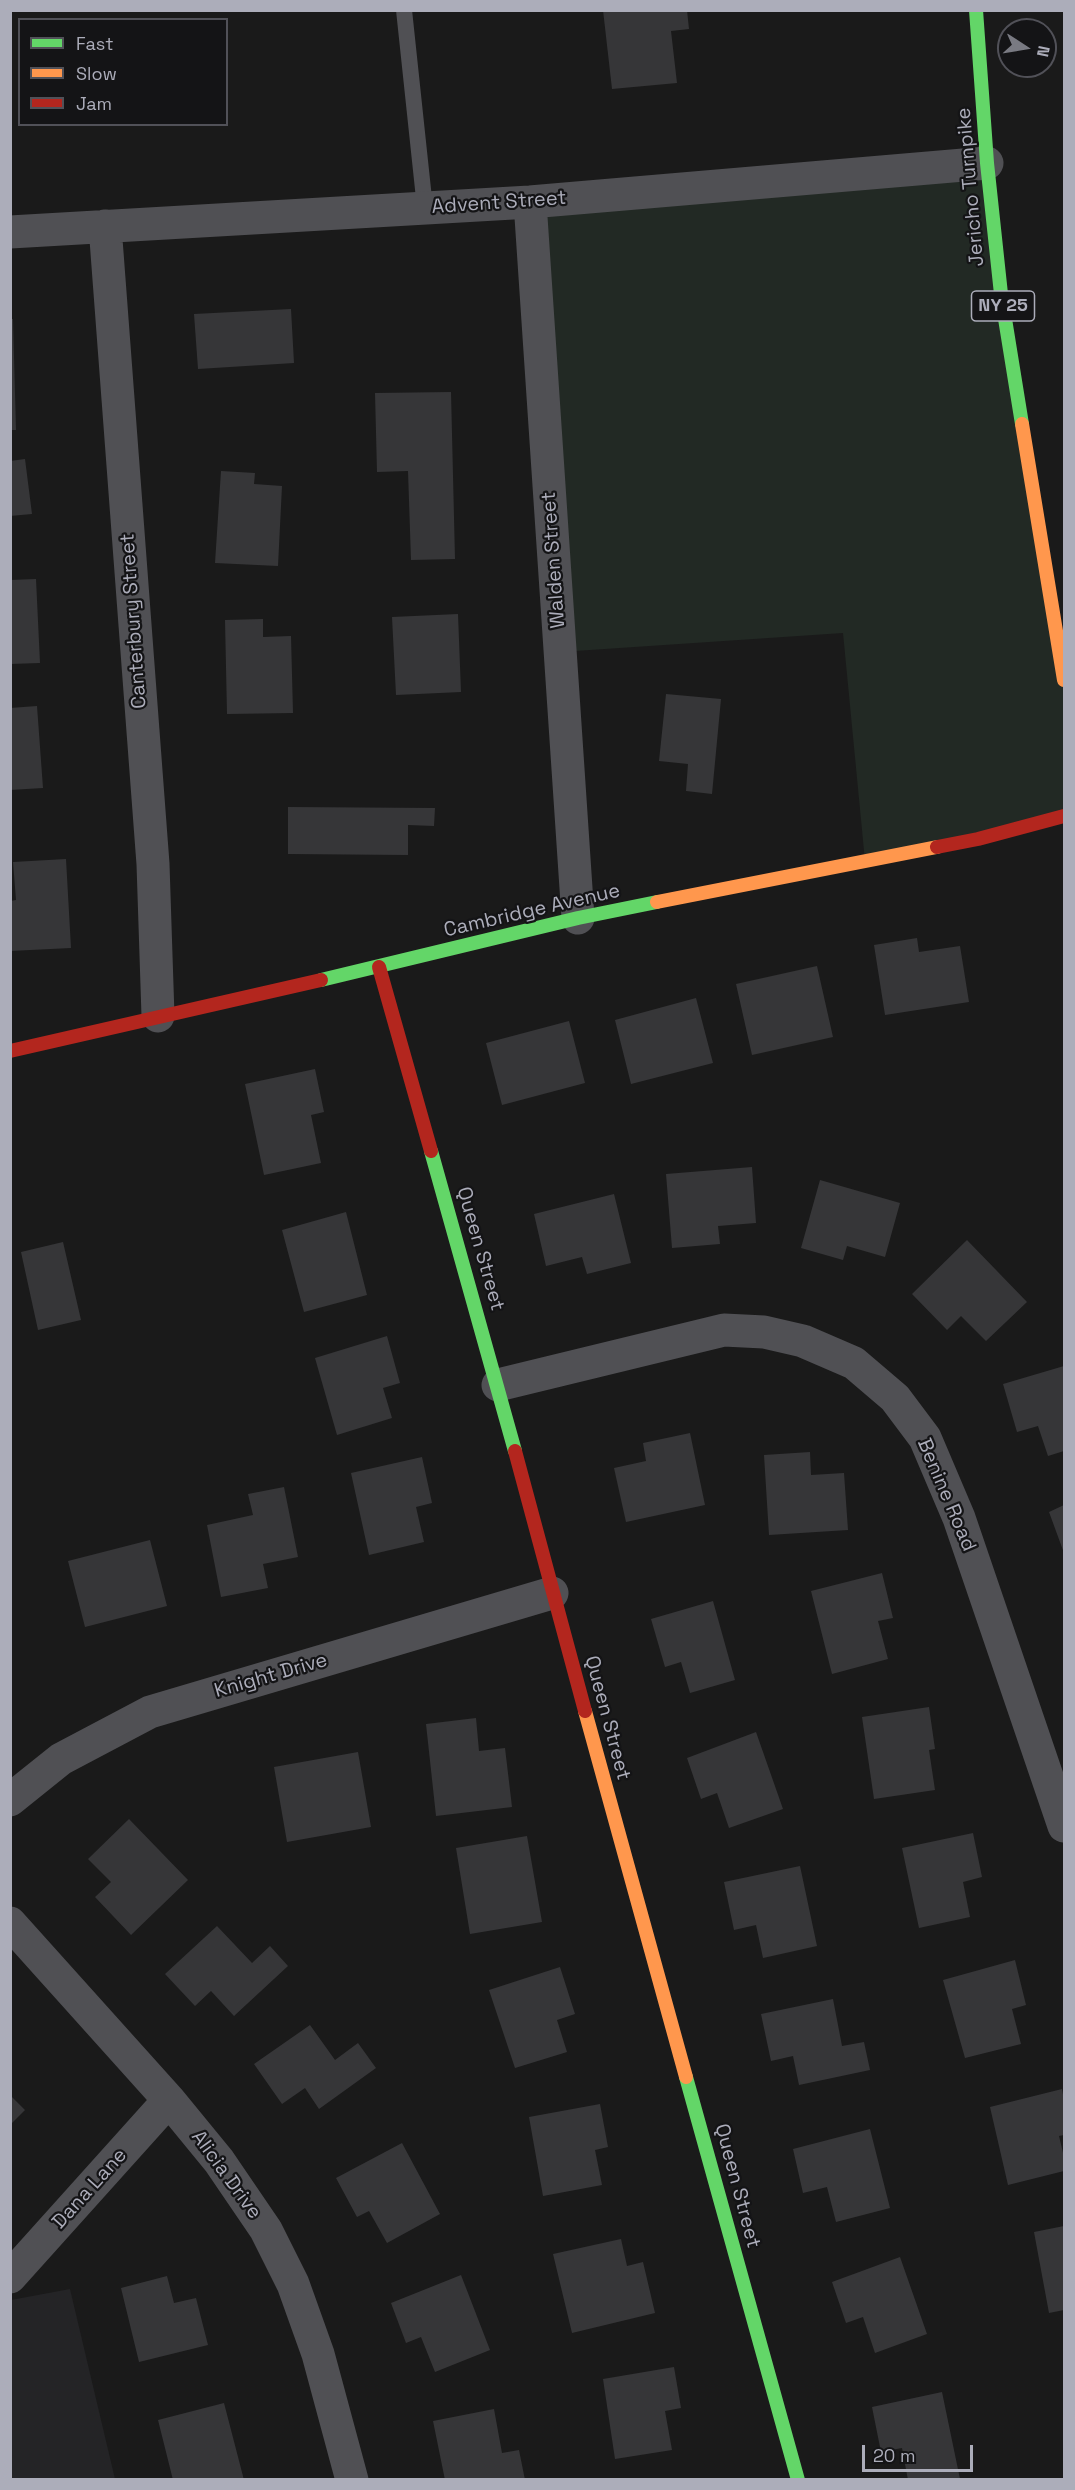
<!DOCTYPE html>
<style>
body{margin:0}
#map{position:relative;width:1075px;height:2490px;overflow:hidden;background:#1a1a1a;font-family:"Space Grotesk",sans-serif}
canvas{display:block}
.frame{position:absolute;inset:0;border:12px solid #acadba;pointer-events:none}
.legend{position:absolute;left:18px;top:18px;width:210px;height:108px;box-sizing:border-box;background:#141416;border:2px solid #515158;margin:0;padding:8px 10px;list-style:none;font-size:18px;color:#acadba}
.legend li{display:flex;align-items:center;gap:12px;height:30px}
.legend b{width:30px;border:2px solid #515158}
.north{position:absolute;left:997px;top:18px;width:60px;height:60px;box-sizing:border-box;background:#141416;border:2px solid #515158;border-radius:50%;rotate:102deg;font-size:16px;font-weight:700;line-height:24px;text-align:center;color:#acadba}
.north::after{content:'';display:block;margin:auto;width:21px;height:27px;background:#797a82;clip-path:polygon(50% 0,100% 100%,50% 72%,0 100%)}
.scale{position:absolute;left:862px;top:2445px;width:111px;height:27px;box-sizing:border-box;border:3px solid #acadba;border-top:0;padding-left:8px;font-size:18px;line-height:21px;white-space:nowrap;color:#acadba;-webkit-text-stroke:4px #141416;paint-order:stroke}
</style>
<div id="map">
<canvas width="1075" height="2490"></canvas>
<div class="frame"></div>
<ul class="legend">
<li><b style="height:8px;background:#63d668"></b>Fast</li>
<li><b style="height:8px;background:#ff974d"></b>Slow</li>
<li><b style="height:8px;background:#b3261e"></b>Jam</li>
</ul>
<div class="north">N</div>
<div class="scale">20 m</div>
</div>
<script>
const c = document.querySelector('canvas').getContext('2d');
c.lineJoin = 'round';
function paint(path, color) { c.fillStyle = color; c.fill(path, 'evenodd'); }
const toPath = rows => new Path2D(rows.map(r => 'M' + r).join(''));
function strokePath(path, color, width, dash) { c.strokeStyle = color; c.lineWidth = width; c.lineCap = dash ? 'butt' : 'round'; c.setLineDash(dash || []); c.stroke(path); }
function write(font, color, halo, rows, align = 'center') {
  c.font = font + ' "Space Grotesk",sans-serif'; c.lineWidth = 4.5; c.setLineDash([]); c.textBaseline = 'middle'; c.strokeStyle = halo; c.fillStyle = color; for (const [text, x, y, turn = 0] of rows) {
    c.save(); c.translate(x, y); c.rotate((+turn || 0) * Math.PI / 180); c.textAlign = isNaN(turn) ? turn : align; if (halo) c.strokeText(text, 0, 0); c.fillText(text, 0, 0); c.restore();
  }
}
paint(toPath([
 [70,2289,115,2479,11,2479,11,2300]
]), '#242426');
paint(toPath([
 [987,163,1064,680,1064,816,865,861,843,633,560,652,530,202]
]), '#222924');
paint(toPath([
 [603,10,687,10,689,29,671,31,677,83,612,89],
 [291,309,294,363,198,369,194,314],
 [10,319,13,319,16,430,10,430],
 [451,392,455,559,411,560,408,471,377,472,375,393],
 [25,459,32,514,10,516,10,461],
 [221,471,255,473,254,484,282,486,278,566,215,563],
 [36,579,40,663,10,664,10,580],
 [458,614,461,692,396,695,392,617],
 [263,619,263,637,291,636,293,713,227,714,225,620],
 [666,694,721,699,712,794,686,791,688,764,659,761],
 [37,706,43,788,10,790,10,708],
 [288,807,435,808,434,826,408,825,408,855,288,854],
 [66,859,71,948,10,951,10,901,16,900,13,862],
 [917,938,919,952,960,946,969,1002,885,1015,874,945],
 [817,966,833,1037,752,1055,736,984],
 [696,998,713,1063,631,1084,615,1020],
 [569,1021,585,1083,502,1105,486,1043],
 [315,1069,324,1112,311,1115,321,1163,264,1175,245,1084],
 [752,1167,756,1223,718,1226,720,1244,672,1248,666,1174],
 [820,1180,900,1203,885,1257,847,1246,843,1260,801,1248],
 [614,1194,631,1263,587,1274,582,1257,546,1266,534,1214],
 [346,1212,367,1295,304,1312,282,1230],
 [967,1240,1027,1302,986,1341,961,1316,947,1330,912,1294],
 [63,1242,81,1320,38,1330,21,1252],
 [387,1336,400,1383,383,1388,392,1418,337,1435,315,1358],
 [1064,1366,1064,1451,1048,1456,1038,1426,1017,1432,1003,1384],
 [690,1433,705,1505,626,1522,614,1468,646,1461,643,1443],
 [810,1452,811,1475,844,1473,848,1530,769,1535,764,1455],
 [422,1457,432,1503,416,1507,424,1542,369,1555,351,1473],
 [284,1487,298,1557,263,1564,268,1588,221,1597,207,1525,253,1515,248,1494],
 [1064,1505,1064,1553,1049,1512],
 [150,1540,167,1606,85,1627,68,1561],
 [882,1573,893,1618,878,1621,888,1659,832,1674,811,1591],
 [713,1601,735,1680,690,1693,681,1662,665,1667,651,1619],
 [929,1707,935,1749,929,1750,935,1790,874,1799,862,1717],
 [476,1718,479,1751,505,1748,512,1807,436,1816,426,1724],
 [756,1732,783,1809,729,1828,717,1793,701,1799,687,1758],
 [358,1752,371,1827,287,1842,274,1767],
 [129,1819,188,1880,131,1935,95,1897,111,1882,88,1859],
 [973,1833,982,1877,963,1882,970,1917,919,1928,902,1848],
 [527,1836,542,1922,470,1934,456,1848],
 [800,1866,817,1946,763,1958,756,1925,734,1930,724,1882],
 [217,1926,252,1963,270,1946,288,1966,234,2016,211,1991,195,2006,165,1974],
 [1015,1960,1026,2005,1012,2009,1021,2044,965,2058,943,1980],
 [560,1967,575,2014,557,2020,567,2052,515,2068,489,1990],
 [833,1999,842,2046,864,2042,870,2070,799,2085,793,2056,771,2061,761,2014],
 [310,2025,335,2060,358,2043,376,2068,319,2109,305,2088,282,2104,254,2064],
 [1062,2089,1064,2100,1064,2135,1059,2136,1064,2157,1064,2171,1008,2185,990,2107],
 [10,2095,25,2110,10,2125],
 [600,2104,608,2147,595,2150,602,2185,543,2196,529,2117],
 [870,2129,890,2208,836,2222,827,2187,803,2193,793,2149],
 [402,2143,440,2214,387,2243,369,2211,357,2217,336,2178],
 [1064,2226,1064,2310,1049,2313,1034,2232],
 [621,2239,627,2266,643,2262,655,2313,572,2333,553,2254],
 [900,2257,927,2334,875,2353,863,2317,846,2323,832,2282],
 [461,2275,490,2350,435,2372,421,2337,406,2343,391,2303],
 [167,2276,174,2303,196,2298,208,2345,139,2362,121,2288],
 [674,2367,681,2408,665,2411,672,2450,615,2459,603,2379],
 [942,2392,960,2479,908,2480,902,2448,881,2452,872,2407],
 [224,2403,244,2480,173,2480,158,2420],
 [494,2409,502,2453,519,2450,525,2480,445,2480,433,2421]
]), '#363638');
strokePath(toPath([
 [404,10,425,208]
]), '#505054', 16);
strokePath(toPath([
 [530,202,578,918],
 [105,226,153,864,158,1016],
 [10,232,530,202,987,163],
 [498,1385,724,1330,764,1332,803,1341,854,1363,895,1398,925,1438,959,1518,1064,1826],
 [10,1800,61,1759,150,1712,552,1593],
 [10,1923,169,2100,219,2161,266,2230,293,2284,318,2354,352,2480],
 [10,2277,169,2100]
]), '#505054', 33);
strokePath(toPath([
 [976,10,987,163,1001,294,1022,424],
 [321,980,578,918,657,902],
 [431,1151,515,1451],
 [686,2077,798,2480]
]), '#63d668', 14);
strokePath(toPath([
 [1022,424,1064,680],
 [657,902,937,847],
 [585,1711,686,2077]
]), '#ff974d', 14);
strokePath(toPath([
 [937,847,978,839,1064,816],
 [379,967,431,1151],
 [10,1051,321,980],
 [515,1451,585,1711]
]), '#b3261e', 14);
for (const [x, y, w] of [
 [1003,306,63]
]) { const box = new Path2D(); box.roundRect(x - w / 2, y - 15, w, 30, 4.5); c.fillStyle = '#141416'; c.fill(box); strokePath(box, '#acadba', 1.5); }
write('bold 18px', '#acadba', null, [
 ["NY 25",1003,306]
]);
write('20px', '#acadba', '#141416', [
 ["Jericho Turnpike",971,187,-95],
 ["Advent Street",499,203,-4],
 ["Walden Street",554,560,-94],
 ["Canterbury Street",134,621,-94],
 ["Cambridge Avenue",532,911,-13],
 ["Queen Street",480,1249,74],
 ["Benine Road",946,1495,67],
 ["Knight Drive",271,1676,-16],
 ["Queen Street",607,1718,75],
 ["Alicia Drive",226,2175,54],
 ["Queen Street",737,2186,75],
 ["Dana Lane",90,2189,-48]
]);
</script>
